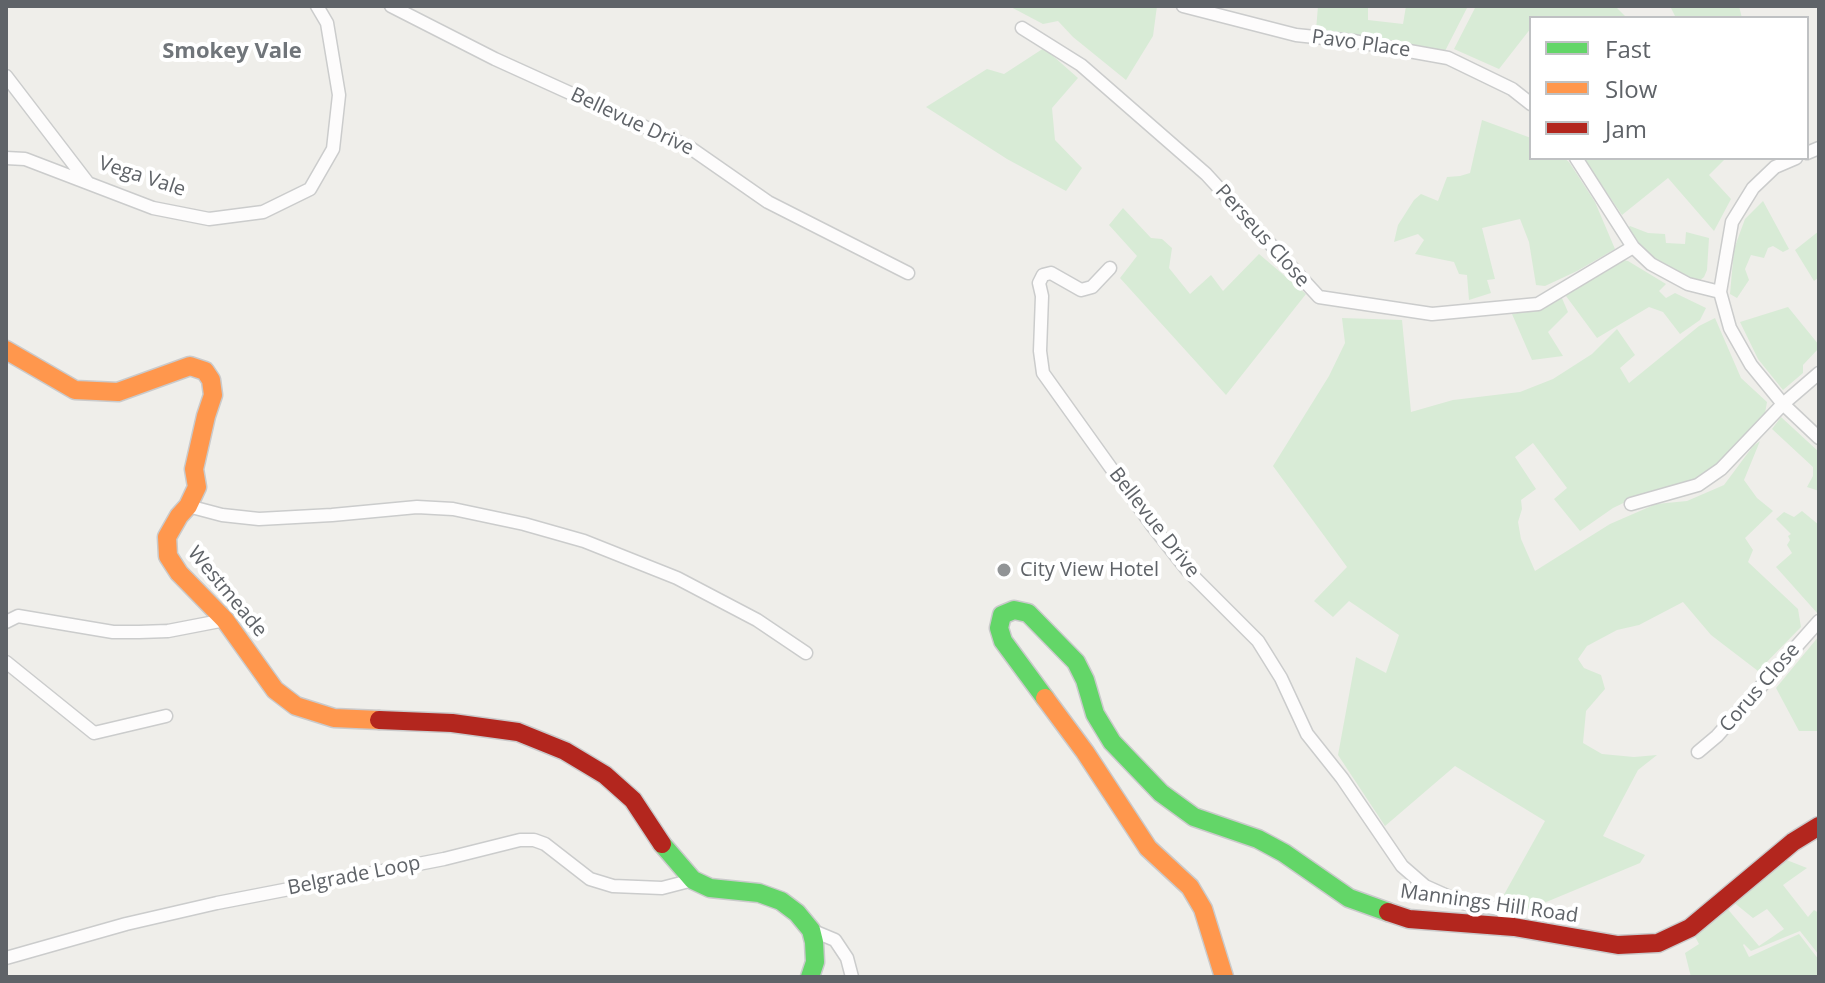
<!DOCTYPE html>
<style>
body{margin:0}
#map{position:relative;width:1825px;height:983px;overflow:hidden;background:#efeeea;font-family:"Open Sans",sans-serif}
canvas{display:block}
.frame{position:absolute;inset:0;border:8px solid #5f6368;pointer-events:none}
.legend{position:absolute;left:1529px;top:16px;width:280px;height:144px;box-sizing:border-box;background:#fff;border:2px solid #bfc1c3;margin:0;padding:10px 14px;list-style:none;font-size:24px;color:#5f6368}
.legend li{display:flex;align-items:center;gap:16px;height:40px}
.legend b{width:40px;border:2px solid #bfc1c3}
</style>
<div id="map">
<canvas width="1825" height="983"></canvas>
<div class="frame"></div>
<ul class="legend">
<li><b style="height:10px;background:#63d668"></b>Fast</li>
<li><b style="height:10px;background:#ff974d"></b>Slow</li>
<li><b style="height:10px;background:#b3261e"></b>Jam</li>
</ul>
</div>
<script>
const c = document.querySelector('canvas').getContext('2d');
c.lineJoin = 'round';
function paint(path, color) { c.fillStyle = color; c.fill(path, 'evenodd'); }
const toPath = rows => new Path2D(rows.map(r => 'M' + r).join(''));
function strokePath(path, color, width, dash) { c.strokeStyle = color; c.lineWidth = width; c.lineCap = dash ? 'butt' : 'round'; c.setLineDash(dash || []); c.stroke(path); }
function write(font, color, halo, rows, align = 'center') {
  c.font = font + ' "Open Sans",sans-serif'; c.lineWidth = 8; c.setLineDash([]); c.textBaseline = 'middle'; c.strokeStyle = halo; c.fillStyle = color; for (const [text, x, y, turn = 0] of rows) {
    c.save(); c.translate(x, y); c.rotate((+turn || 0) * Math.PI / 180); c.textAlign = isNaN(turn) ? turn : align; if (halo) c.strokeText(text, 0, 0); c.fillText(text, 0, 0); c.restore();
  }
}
paint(toPath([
 [1009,6,1157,6,1153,36,1126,80,1073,37,1058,21,1043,24],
 [1318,6,1368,6,1368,20,1403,24,1406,6,1468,6,1445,51,1316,30],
 [1476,6,1613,6,1617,8,1627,18,1542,18,1540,16,1531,18,1531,28,1499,69,1454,49],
 [1670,6,1739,6,1742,18,1676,18],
 [1044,48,1078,78,1052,108,1055,140,1082,168,1066,191,1007,159,926,107,987,69,1004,74],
 [1482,120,1531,138,1531,158,1564,158,1569,162,1595,202,1615,249,1577,271,1545,286,1536,285,1529,242,1520,219,1482,228,1495,279,1487,280,1491,293,1469,300,1467,275,1459,274,1454,262,1415,254,1424,240,1418,234,1394,242,1398,225,1414,200,1421,194,1438,201,1447,177,1460,176,1470,173],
 [1583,158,1726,158,1709,175,1731,199,1714,231,1668,178,1622,215],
 [1763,201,1789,249,1783,252,1773,246,1768,248,1764,258,1751,255,1745,269,1749,280,1737,298,1730,294,1734,249,1745,219],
 [1123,208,1151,238,1162,239,1172,248,1169,268,1190,294,1211,275,1223,291,1259,254,1306,294,1226,395,1120,278,1137,256,1109,225],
 [1630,226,1648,233,1665,234,1666,243,1685,244,1686,232,1709,238,1707,270,1704,277,1699,281,1692,281,1659,265,1626,230],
 [1819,231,1819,277,1814,281,1795,250],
 [1618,259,1628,261,1666,284,1659,291,1666,298,1675,293,1706,308,1700,320,1680,334,1663,312,1649,307,1597,338,1566,296,1591,276],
 [1561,296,1568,312,1548,332,1563,356,1532,360,1512,314,1539,309],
 [1788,307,1819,345,1819,348,1803,365,1803,373,1783,390,1758,359,1740,322],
 [1342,318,1402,320,1411,412,1453,400,1520,392,1553,379,1592,354,1617,329,1635,355,1620,368,1629,383,1699,326,1715,318,1741,378,1767,402,1764,419,1715,467,1694,480,1638,496,1613,508,1580,531,1554,499,1567,488,1533,443,1515,457,1536,489,1521,500,1522,509,1518,522,1521,539,1535,571,1610,524,1656,504,1687,501,1724,485,1753,446,1760,441,1744,480,1757,498,1773,511,1745,538,1753,550,1748,562,1798,609,1801,627,1758,671,1711,635,1683,602,1639,625,1617,630,1587,646,1578,659,1584,668,1601,675,1605,689,1586,711,1583,743,1602,754,1634,757,1657,755,1638,770,1603,836,1645,855,1640,863,1515,915,1501,900,1545,821,1455,766,1385,826,1338,755,1356,657,1386,673,1399,635,1349,601,1333,617,1314,601,1347,567,1273,466,1329,376,1345,343],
 [1781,417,1819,452,1819,491,1807,487,1813,476,1813,467,1772,429],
 [1802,511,1819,525,1818,614,1776,567,1792,553,1787,545,1790,540,1788,536,1791,534,1776,519,1784,512,1794,517],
 [1819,636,1819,731,1799,731,1776,688],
 [1784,859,1807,868,1783,885,1808,917,1814,910,1819,913,1819,955,1800,931,1751,951,1744,944,1743,945,1749,957,1799,934,1819,960,1819,977,1691,977,1685,953,1699,944,1693,933,1726,907,1759,946,1784,929,1767,909,1753,918,1732,901]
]), '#d8ebd6');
const street = toPath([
 [391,6,495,59,689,147,768,202,908,273],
 [1183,6,1296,35,1353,41,1448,58,1512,89,1531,104],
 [1022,28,1081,65,1206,174,1319,297,1432,314,1538,304,1633,247],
 [6,76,88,183],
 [1807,153,1819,148],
 [6,158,25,159,153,208,209,219,263,212,310,189,333,149,339,95,327,23,317,6],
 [1576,158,1633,247,1651,264,1688,284,1720,292],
 [1796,158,1775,167,1753,188,1732,222,1720,292,1730,328,1751,365,1783,404,1819,438],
 [1110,268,1092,287,1081,290,1051,273,1043,275,1039,283,1042,296,1040,351,1043,373,1151,524,1188,571,1258,641,1281,678,1307,734,1342,778,1402,866,1425,886,1463,903,1500,909,1514,927],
 [1631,504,1698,485,1721,469,1783,404,1819,373],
 [188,506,222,515,259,519,332,515,417,507,453,509,524,524,584,541,677,578,757,620,806,653],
 [6,622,18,616,113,632,139,632,168,631,225,620],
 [6,662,94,733,166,716],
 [1698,752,1717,736,1819,621],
 [811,930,835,940,847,958,852,977],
 [6,958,126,924,217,903,444,859,520,840,534,840,545,844,590,879,613,886,662,888,693,880]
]);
const fast = toPath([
 [1045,698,1003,641,999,628,1002,615,1014,610,1028,613,1076,662,1085,680,1095,714,1112,742,1161,793,1194,817,1258,839,1284,853,1349,898,1388,912],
 [662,844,693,880,710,888,759,893,781,901,797,913,811,930,814,942,815,962,810,977]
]);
const slow = toPath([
 [6,350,75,390,118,392,190,366,205,371,211,380,213,395,206,416,194,469,197,487,188,506,179,516,167,537,168,556,179,573,225,620,275,690,296,706,334,718,379,720],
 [1045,698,1085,752,1148,848,1190,887,1203,909,1224,977]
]);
const jam = toPath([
 [379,720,452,723,518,732,565,751,605,775,633,800,662,844],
 [1388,912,1409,919,1514,927,1618,945,1658,943,1690,928,1793,842,1819,826]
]);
strokePath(street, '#cbcccc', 15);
strokePath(fast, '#cacacb', 21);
strokePath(slow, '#cacacb', 21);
strokePath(jam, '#cacacb', 21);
strokePath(street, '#fdfcfc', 12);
strokePath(fast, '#63d668', 18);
strokePath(slow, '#ff974d', 18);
strokePath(jam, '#b3261e', 18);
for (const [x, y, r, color] of [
 [1004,570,8,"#919496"]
]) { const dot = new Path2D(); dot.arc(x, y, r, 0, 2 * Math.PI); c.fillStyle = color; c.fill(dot); strokePath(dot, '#fff', 3); }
write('20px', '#5f6368', '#fff', [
 ["Pavo Place",1361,44,8],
 ["Bellevue Drive",632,122,25],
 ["Vega Vale",142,177,18],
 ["Perseus Close",1262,236,48],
 ["Bellevue Drive",1154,523,52],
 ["Westmeade",227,592,50],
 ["Corus Close",1760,688,-49],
 ["Belgrade Loop",354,876,-11],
 ["Mannings Hill Road",1489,904,8]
]);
write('20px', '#5f6368', '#fff', [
 ["City View Hotel",1020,570]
], 'left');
write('bold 22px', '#70757a', '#fff', [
 ["Smokey Vale",232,52]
]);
</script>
